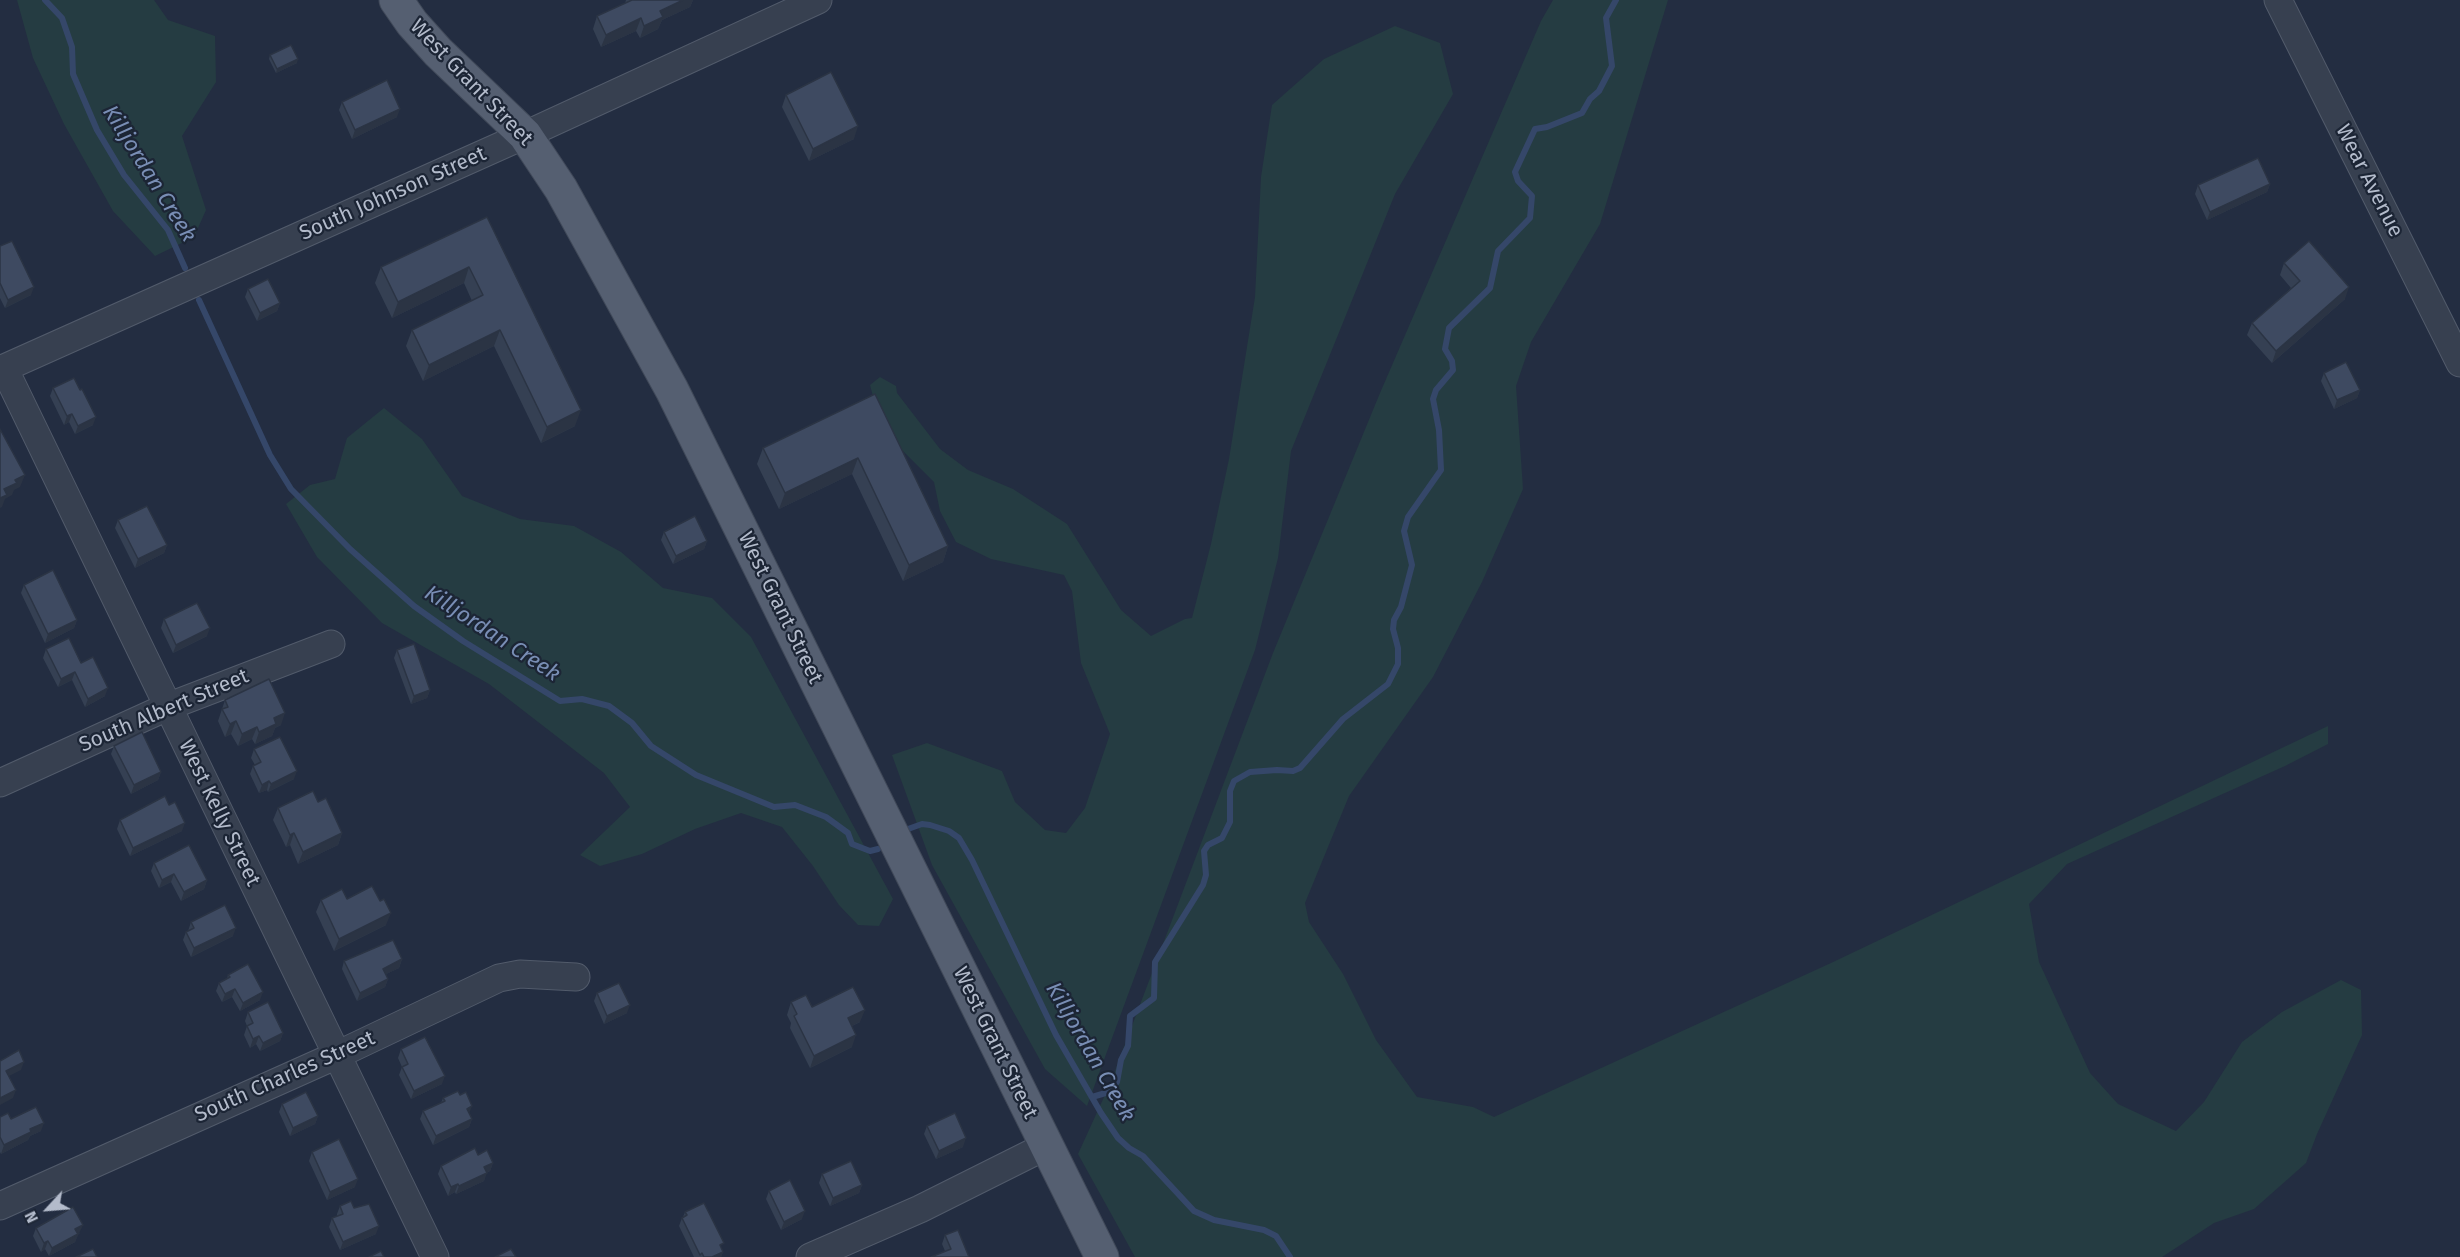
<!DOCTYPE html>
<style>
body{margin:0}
#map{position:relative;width:2460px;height:1257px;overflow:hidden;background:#232d41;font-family:"Fira Sans",sans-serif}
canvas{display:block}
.north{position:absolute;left:18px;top:1179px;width:60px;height:60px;-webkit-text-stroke:4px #1c2535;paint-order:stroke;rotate:244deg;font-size:16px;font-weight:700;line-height:24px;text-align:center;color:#b3bbcb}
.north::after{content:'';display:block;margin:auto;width:21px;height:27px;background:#b3bbcb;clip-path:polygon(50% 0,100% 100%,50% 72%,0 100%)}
</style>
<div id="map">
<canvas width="2460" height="1257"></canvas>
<div class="north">N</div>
</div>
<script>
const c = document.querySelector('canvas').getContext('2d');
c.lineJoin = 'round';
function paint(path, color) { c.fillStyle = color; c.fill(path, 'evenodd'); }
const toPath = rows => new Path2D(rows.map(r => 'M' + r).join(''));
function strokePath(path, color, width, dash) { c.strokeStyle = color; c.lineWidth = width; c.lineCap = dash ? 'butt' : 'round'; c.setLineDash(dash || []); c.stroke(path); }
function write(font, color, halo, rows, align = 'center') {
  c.font = font + ' "Fira Sans",sans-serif'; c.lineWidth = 4.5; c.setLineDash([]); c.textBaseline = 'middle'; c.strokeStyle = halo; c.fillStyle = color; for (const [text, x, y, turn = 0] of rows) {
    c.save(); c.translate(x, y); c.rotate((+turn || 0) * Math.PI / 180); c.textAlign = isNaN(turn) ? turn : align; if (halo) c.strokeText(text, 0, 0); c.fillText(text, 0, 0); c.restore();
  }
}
paint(toPath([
 [17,0,154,0,168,20,215,36,216,82,182,136,206,210,194,237,155,256,113,211,64,124,33,58],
 [1553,0,1668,0,1600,224,1531,342,1516,386,1523,489,1482,582,1433,677,1349,796,1305,903,1309,922,1343,974,1376,1040,1417,1097,1473,1107,1494,1117,1831,963,2328,726,2328,744,2285,766,2067,864,2029,904,2039,962,2090,1073,2118,1104,2176,1131,2204,1102,2242,1042,2282,1012,2341,980,2361,990,2362,1035,2317,1134,2306,1163,2254,1209,2214,1223,2162,1257,1135,1257,1078,1154,1110,1084,1273,653,1380,393,1541,21],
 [1395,26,1440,43,1453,94,1395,194,1291,451,1278,558,1255,650,1087,1106,1045,1069,932,865,892,755,927,743,1002,771,1015,802,1045,830,1066,833,1085,808,1110,734,1081,663,1072,591,1064,575,991,559,956,542,940,511,934,482,901,449,878,416,870,385,880,377,896,386,897,393,940,449,968,470,1013,489,1067,524,1121,610,1151,636,1185,619,1192,618,1211,544,1229,459,1255,297,1261,177,1272,105,1324,59],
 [384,408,422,439,462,496,520,519,574,526,621,552,663,588,712,598,751,637,893,899,879,926,858,925,839,905,813,866,782,827,741,813,695,829,642,854,600,866,580,855,630,807,604,773,489,684,382,623,317,557,286,504,310,485,335,479,347,438]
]), '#253c42');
strokePath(toPath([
 [45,0,62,18,72,47,73,74,97,130,124,175,168,230,185,268],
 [199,300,270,455,291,489,350,549,414,606,463,641,560,701,582,699,609,706,632,723,651,746,696,775,774,807,795,805,826,817,848,833,852,844,870,851,878,849],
 [908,829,922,824,930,825,949,831,959,838,972,860,1056,1035,1101,1113,1118,1138,1129,1148,1143,1156,1194,1211,1214,1220,1264,1230,1276,1236,1290,1257],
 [1092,1097,1109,1092,1117,1082,1121,1060,1128,1046,1130,1016,1154,998,1155,962,1203,885,1206,875,1204,851,1208,845,1222,838,1230,822,1230,791,1234,781,1250,772,1277,770,1293,771,1300,768,1343,719,1388,684,1398,664,1398,648,1393,629,1394,620,1401,607,1412,565,1404,531,1408,517,1441,470,1439,430,1433,399,1436,390,1453,370,1452,361,1445,349,1449,328,1490,288,1498,251,1530,218,1532,196,1518,181,1515,172,1535,129,1547,127,1582,113,1590,99,1599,91,1612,66,1606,18,1616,0]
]), '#354769', 6);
const minor = toPath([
 [2278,0,2460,363],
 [4,368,435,1257],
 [0,370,525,135,818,0],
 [0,783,167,707,331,644],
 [0,1206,337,1055,499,978,520,974,576,977],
 [810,1257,920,1209,1046,1146]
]);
const major = toPath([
 [396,0,412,23,438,52,525,135,561,189,672,390,1102,1257]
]);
strokePath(minor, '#525b6b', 29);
strokePath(major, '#404959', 35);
strokePath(minor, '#374050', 27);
strokePath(major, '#555f71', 33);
paint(toPath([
 [626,0,693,0,690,7,662,20,658,29,640,38,636,31,601,47,593,29,597,16,625,3],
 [270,55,297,63,276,73,269,59],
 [786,95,854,139,809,161,782,107],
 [342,102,397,117,352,139,339,110],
 [2270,184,2267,192,2207,220,2195,194,2198,185],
 [487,217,575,426,541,443,494,346,423,381,406,346,412,330,472,301,464,283,392,318,375,283,381,267],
 [0,246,31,295,5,308,0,298],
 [2284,263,2345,299,2272,363,2247,335,2252,323,2291,288,2280,275],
 [248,289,280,303,277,311,257,321,245,297],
 [2324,373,2360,390,2357,398,2334,409,2321,381],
 [53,388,93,425,75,434,69,422,64,425,50,396],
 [875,394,948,546,943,562,903,581,852,474,779,509,757,464,763,448],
 [118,520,167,545,164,553,135,568,115,528],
 [664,532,707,541,704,549,673,564,661,540],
 [24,585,77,620,74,628,45,643,21,593],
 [164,619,207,636,173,653,161,628],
 [46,649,81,663,105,696,85,707,72,680,58,687,43,658],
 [397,650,430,690,427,698,411,704,394,658],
 [225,700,281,725,275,728,272,736,255,744,252,739,238,746,231,734,225,737,218,721],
 [114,746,161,772,158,780,131,794,111,754],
 [254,749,294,779,268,792,267,790,259,793,250,774,253,766,255,765,251,758],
 [318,802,342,833,338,845,298,864,290,845,286,847,273,820,278,808],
 [120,820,182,831,130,856,117,829],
 [154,863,207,880,204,889,181,901,171,882,159,888,151,871],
 [321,900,386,925,334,951,316,912],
 [191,922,233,936,191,957,183,940,186,932,188,931],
 [402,959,399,968,386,974,388,979,385,987,357,1001,342,969,344,961],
 [228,975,260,1000,240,1011,232,997,222,1002,216,991,219,983,227,979],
 [597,993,627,1013,604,1024,594,1001],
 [791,1002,812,1007,860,1022,852,1026,852,1047,810,1068,790,1028,791,1023,787,1015],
 [248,1012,283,1033,280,1041,260,1051,256,1044,250,1048,244,1035,247,1026,245,1021],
 [401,1049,442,1084,411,1099,399,1075,402,1067,398,1058],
 [443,1098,472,1119,469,1127,433,1145,420,1119,423,1111,441,1103],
 [282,1104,318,1116,315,1124,290,1136,279,1112],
 [0,1117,41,1131,30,1136,28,1140,1,1154,0,1152],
 [927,1126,963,1147,936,1159,924,1134],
 [312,1152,355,1187,327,1200,309,1161],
 [493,1163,490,1171,486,1173,484,1181,456,1194,455,1192,448,1196,438,1174,441,1166],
 [822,1174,862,1185,859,1193,830,1206,819,1183],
 [769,1191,802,1219,781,1230,766,1199],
 [340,1206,376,1234,340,1250,329,1227,332,1218,337,1216,337,1214],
 [685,1212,722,1249,723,1252,721,1257,694,1257,679,1226,682,1218,683,1217],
 [36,1228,80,1233,78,1234,75,1242,49,1256,45,1249,41,1252,33,1236],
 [945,1235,969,1257,945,1251,942,1244]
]), '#354053');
paint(toPath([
 [683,0,693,0,690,7,662,20,658,29,640,38,644,26,660,11],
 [641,18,636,31,601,47,606,35],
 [298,59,297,63,276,73,277,69],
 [400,109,397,117,352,139,355,130],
 [858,126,854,139,809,161,813,149],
 [2270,184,2267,192,2207,220,2210,212],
 [469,267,464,283,392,318,398,302],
 [34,287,31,295,5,308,8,300],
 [2349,287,2345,299,2272,363,2276,351],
 [280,303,277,311,257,321,260,313],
 [500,330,494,346,423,381,429,365],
 [2360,390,2357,398,2334,409,2337,400],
 [581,410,575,426,541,443,547,427],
 [72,414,69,422,64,425,67,416],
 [96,417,93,425,75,434,78,426],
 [858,458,852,474,779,509,785,493],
 [25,475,20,487,14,490,12,495,5,499,2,507,0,508,0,498,4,489,15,480],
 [707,541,704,549,673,564,676,556],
 [167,545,164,553,135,568,138,559],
 [948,546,943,562,903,581,909,565],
 [77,620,74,628,45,643,48,634],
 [210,628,207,636,173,653,176,645],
 [75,672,72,680,58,687,61,679],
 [108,688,105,696,85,707,88,699],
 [430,690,427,698,411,704,414,696],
 [285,713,281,725,275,728,272,736,255,744,259,732,274,718],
 [236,721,231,734,225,737,230,724],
 [257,727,252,739,238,746,242,734],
 [297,771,294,779,268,792,271,784],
 [161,772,158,780,131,794,134,785],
 [269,781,267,790,259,793,262,785],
 [185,823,182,831,130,856,133,848],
 [294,833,290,845,286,847,290,835],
 [342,833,338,845,298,864,303,852],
 [174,874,171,882,159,888,162,880],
 [207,880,204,889,181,901,184,892],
 [391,913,386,925,334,951,339,939],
 [236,928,233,936,191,957,194,948],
 [402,959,399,968,380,977,383,969],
 [388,979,385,987,357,1001,360,993],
 [235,989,232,997,222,1002,225,994],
 [263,992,260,1000,240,1011,243,1003],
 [630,1005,627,1013,604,1024,607,1016],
 [865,1010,860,1022,843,1030,848,1018],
 [283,1033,280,1041,260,1051,263,1043],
 [856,1035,852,1047,810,1068,814,1056],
 [259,1036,256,1044,250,1048,253,1039],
 [24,1062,21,1070,3,1079,6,1071],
 [445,1076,442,1084,411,1099,414,1091],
 [16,1090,13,1098,0,1105,0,1098],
 [472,1106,469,1114,467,1109],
 [318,1116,315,1124,290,1136,293,1128],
 [472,1119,469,1127,433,1145,436,1136],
 [44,1123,41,1131,30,1136,28,1140,1,1154,4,1145,30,1129],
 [966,1138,963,1147,936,1159,939,1151],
 [493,1163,490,1171,481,1175,484,1167],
 [487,1173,484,1181,456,1194,459,1186],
 [358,1179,355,1187,327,1200,330,1192],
 [458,1184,455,1192,448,1196,451,1187],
 [862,1185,859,1193,830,1206,833,1198],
 [805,1211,802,1219,781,1230,784,1222],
 [83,1225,75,1242,49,1256,52,1248,75,1229],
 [379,1226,376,1234,340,1250,343,1242],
 [48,1241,45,1249,41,1252,44,1243],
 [723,1252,721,1257,712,1257]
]), '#2b3444');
const building = toPath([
 [632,0,683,0,660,11,663,17,644,26,641,18,606,35,597,16,632,0],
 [291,45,298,59,277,69,270,55,291,45],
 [831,72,858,126,813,149,786,95,831,72],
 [387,80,400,109,355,130,342,102,387,80],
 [2258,158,2270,184,2210,212,2198,185,2258,158],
 [487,217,581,410,547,427,500,330,429,365,412,330,483,295,469,267,398,302,381,267,487,217],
 [12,241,34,287,8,300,0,283,0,246,12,241],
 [2309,241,2349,287,2276,351,2252,323,2300,281,2284,263,2309,241],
 [268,279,280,303,260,313,248,289,268,279],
 [2346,362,2360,390,2337,400,2324,373,2346,362],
 [74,378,80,390,82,389,96,417,78,426,72,414,67,416,53,388,74,378],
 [875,394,948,546,909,565,858,458,785,493,763,448,875,394],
 [0,429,25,475,15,480,17,483,4,489,7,495,0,498,0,429],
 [147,506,167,545,138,559,118,520,147,506],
 [695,516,707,541,676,556,664,532,695,516],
 [53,570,77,620,48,634,24,585,53,570],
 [197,603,210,628,176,645,164,619,197,603],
 [69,638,81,663,93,657,108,688,88,699,75,672,61,679,46,649,69,638],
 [414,644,430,690,414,696,397,650,414,644],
 [269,679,285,713,274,718,276,724,259,732,257,727,242,734,236,721,230,724,222,709,228,707,225,700,269,679],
 [142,732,161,772,134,785,114,746,142,732],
 [280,737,297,771,271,784,269,781,262,785,253,766,261,762,254,749,280,737],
 [313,791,318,802,326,798,342,833,303,852,294,833,290,835,278,808,313,791],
 [165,796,169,805,175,802,185,823,133,848,120,820,165,796],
 [189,845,207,880,184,892,174,874,162,880,154,863,189,845],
 [372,886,380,901,384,899,391,913,339,939,321,900,342,889,347,899,372,886],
 [225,905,236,928,194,948,186,932,194,928,191,922,225,905],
 [393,940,402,959,383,969,388,979,360,993,344,961,393,940],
 [248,964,263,992,243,1003,235,989,225,994,219,983,230,977,228,975,248,964],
 [619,983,630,1005,607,1016,597,993,619,983],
 [853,987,865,1010,848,1018,856,1035,814,1056,794,1016,797,1014,791,1002,806,995,812,1007,853,987],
 [268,1002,283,1033,263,1043,259,1036,253,1039,247,1026,253,1023,248,1012,268,1002],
 [425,1037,445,1076,414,1091,402,1067,408,1064,401,1049,425,1037],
 [19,1050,24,1062,6,1071,16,1090,0,1098,0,1061,19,1050],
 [458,1091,460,1095,466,1092,472,1106,467,1109,472,1119,436,1136,423,1111,445,1101,443,1098,458,1091],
 [306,1092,318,1116,293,1128,282,1104,306,1092],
 [36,1107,44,1123,30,1129,31,1132,4,1145,0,1137,0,1117,8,1113,11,1119,36,1107],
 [955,1113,966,1138,939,1151,927,1126,955,1113],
 [339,1139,358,1179,330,1192,312,1152,339,1139],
 [475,1148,478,1155,487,1150,493,1163,484,1167,487,1173,459,1186,458,1184,451,1187,441,1166,475,1148],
 [851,1161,862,1185,833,1198,822,1174,851,1161],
 [790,1180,805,1211,784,1222,769,1191,790,1180],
 [351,1201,354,1208,369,1204,379,1226,343,1242,332,1218,343,1214,340,1206,351,1201],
 [704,1203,724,1243,720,1245,723,1252,712,1257,704,1257,702,1253,700,1255,682,1218,687,1215,685,1212,704,1203],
 [73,1207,83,1225,75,1229,78,1234,52,1248,48,1241,44,1243,36,1228,73,1207],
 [958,1230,969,1257,931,1257,951,1249,945,1235,958,1230],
 [93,1249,97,1257,76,1257,93,1249],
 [511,1249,516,1257,495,1257,511,1249],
 [381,1251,384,1257,369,1257,381,1251]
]);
paint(building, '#3e4a61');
strokePath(building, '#2b3444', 1.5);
write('21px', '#b3bbcb', '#1c2535', [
 ["West Grant Street",471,83,46],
 ["Wear Avenue",2369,181,63],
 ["South Johnson Street",393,194,-24],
 ["West Grant Street",780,608,64],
 ["South Albert Street",164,711,-23],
 ["West Kelly Street",219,813,64],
 ["West Grant Street",995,1043,64],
 ["South Charles Street",285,1077,-24]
]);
write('italic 22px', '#798eb5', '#1c2535', [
 ["Killjordan Creek",149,174,58],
 ["Killjordan Creek",492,634,33],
 ["Killjordan Creek",1090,1052,60]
]);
</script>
